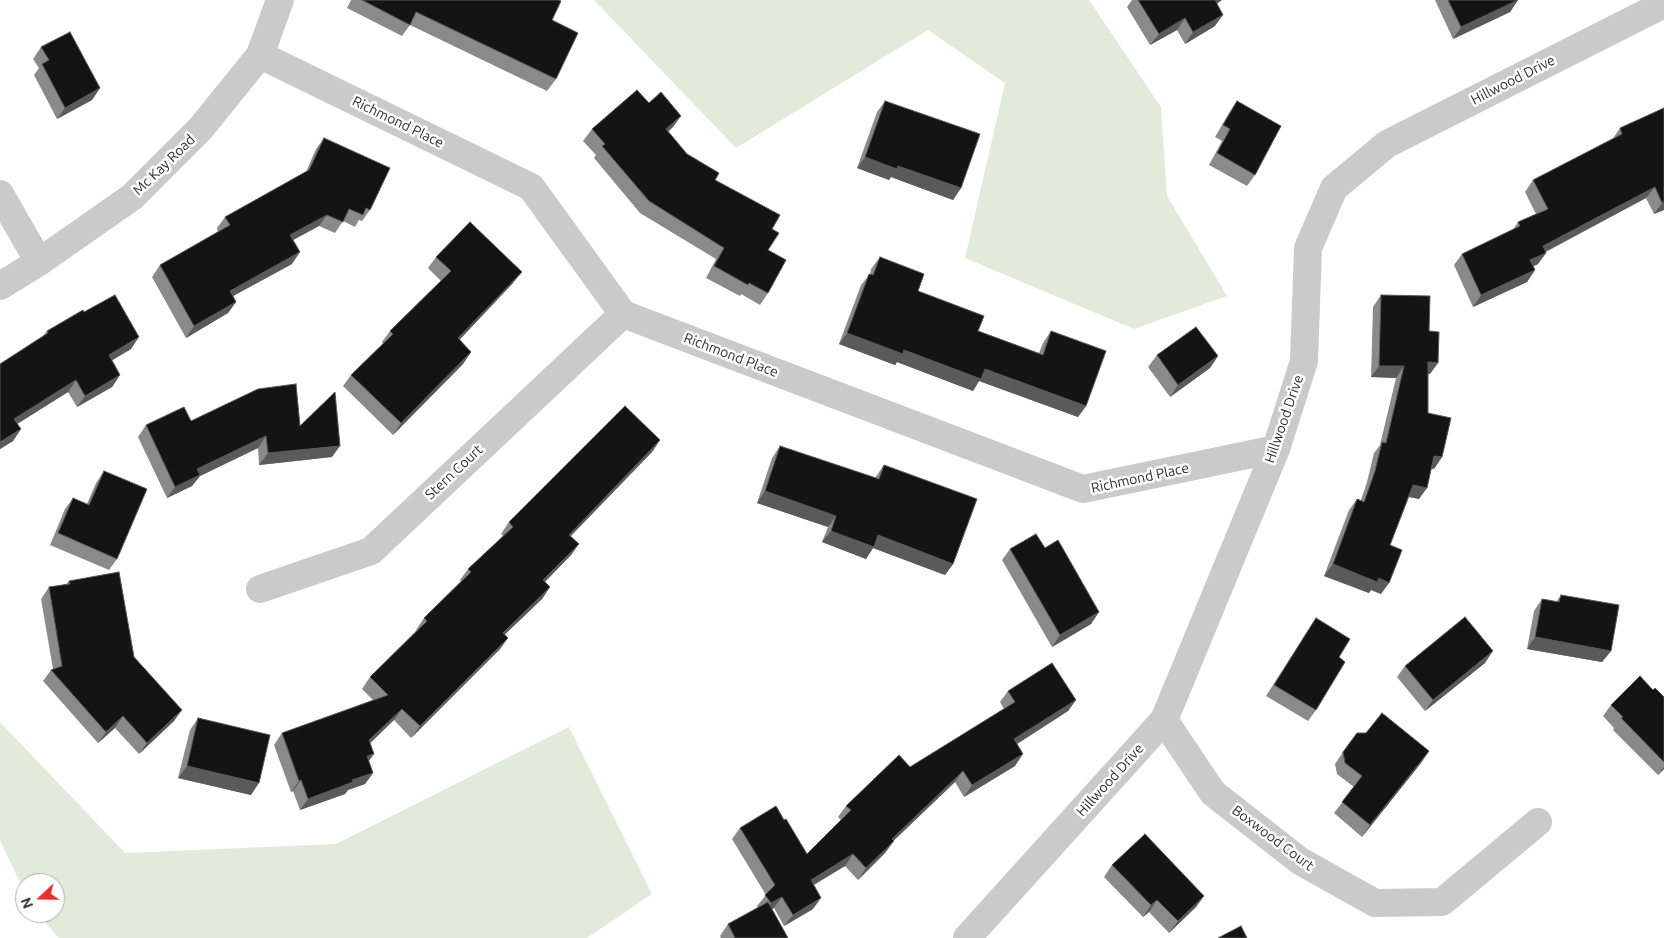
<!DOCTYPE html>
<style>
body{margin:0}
#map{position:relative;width:1664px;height:938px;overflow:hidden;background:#fff;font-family:Ubuntu,sans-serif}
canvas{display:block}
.north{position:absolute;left:15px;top:873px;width:50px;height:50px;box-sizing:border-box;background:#fff;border:1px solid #ababab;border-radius:50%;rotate:249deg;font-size:14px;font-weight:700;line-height:20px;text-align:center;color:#2d2d2d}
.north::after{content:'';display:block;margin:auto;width:18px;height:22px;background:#e62d31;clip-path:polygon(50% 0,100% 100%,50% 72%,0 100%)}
</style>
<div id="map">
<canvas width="1664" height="938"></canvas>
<div class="north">N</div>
</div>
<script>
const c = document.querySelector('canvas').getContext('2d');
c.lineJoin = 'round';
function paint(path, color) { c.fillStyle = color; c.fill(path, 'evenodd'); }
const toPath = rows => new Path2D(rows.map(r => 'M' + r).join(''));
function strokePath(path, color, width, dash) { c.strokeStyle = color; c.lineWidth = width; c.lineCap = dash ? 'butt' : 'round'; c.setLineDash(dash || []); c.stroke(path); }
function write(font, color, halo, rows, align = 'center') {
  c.font = font + ' Ubuntu,sans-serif'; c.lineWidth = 5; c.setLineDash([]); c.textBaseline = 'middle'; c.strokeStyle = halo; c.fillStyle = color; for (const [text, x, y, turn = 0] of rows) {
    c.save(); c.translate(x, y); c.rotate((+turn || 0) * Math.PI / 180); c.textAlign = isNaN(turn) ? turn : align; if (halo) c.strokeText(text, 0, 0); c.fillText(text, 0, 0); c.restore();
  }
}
paint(toPath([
 [594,0,1089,0,1161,107,1167,196,1227,296,1134,329,965,258,1005,83,928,30,736,148],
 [0,722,125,853,336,844,569,727,652,894,587,938,59,938,37,913,55,913,55,883,25,883,25,893,0,840]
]), '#e2ebda');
strokePath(toPath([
 [260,55,531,187,623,314,1083,489,1276,449],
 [0,194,39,262],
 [0,286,39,262,132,197,201,128,260,55,280,0],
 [260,589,371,551,623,314],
 [1164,720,1213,793,1300,861,1375,903,1442,902,1538,822],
 [967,938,1164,720,1276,449,1304,361,1308,248,1334,188,1387,144,1664,4]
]), '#cacaca', 28);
paint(toPath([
 [351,0,558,0,552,20,556,79,547,91,410,25,402,36,347,8],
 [1132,0,1222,0,1217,4,1215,26,1185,44,1177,30,1150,45,1127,7],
 [1435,0,1518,0,1510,12,1453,39],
 [41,47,100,88,92,100,57,119,34,75,39,68,33,59],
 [885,101,961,188,953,200,891,177,889,180,857,168,877,112],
 [1237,101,1255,175,1247,186,1209,165,1222,141,1215,137,1229,113],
 [649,103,673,127,668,132,687,154,715,180,772,229,768,250,768,293,760,305,741,294,740,296,706,278,716,259,640,213,594,158,596,155,583,141,592,129],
 [1664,108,1664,210,1654,214,1646,198,1546,252,1546,253,1538,264,1533,266,1535,270,1527,282,1473,307,1454,265,1462,254,1513,230,1518,222,1536,214,1525,192,1533,180,1612,140,1620,128],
 [324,138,370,210,362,221,359,220,355,227,343,221,335,233,319,226,293,240,292,264,233,296,236,302,228,313,186,338,152,277,160,265,218,232,217,228,225,217,306,172,316,149],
 [436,257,513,283,459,340,471,352,463,364,393,435,343,386,351,375,383,344,382,342,390,331,441,281,428,268],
 [880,257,918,291,978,331,1039,353,1043,343,1051,331,1086,406,1078,417,979,381,973,391,897,362,895,365,839,344,861,285,870,274,871,269],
 [1381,295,1429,331,1430,374,1428,374,1428,413,1442,457,1434,469,1431,468,1419,499,1409,497,1390,545,1381,594,1371,590,1369,593,1324,576,1349,510,1357,499,1361,500,1367,482,1374,453,1380,445,1396,378,1371,377,1373,307],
 [84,312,131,349,112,360,120,375,112,387,77,407,68,392,17,424,21,429,13,441,0,449,0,364,43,336,47,331],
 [1157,355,1218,356,1210,368,1170,397,1148,367],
 [191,421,300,426,332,457,259,465,258,448,200,476,192,486,167,498,138,437,146,425],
 [660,440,652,452,571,536,579,544,571,555,545,582,550,587,542,599,505,634,508,638,500,649,411,738,394,720,370,743,369,762,373,773,365,784,348,790,345,794,300,810,293,791,291,792,274,745,282,733,373,700,362,689,370,677,417,630,416,630,424,618,461,581,460,580,468,569,503,536,501,534,509,522],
 [780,446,875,478,884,465,953,564,945,575,873,548,866,559,822,542,828,527,757,503,772,458],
 [104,471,117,559,109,570,50,545,65,509,73,498,87,504,96,483],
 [1045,548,1099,612,1091,624,1052,647,1002,560,1010,549],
 [69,581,134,657,174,721,139,754,115,728,98,743,43,681,51,670,53,669,41,599,49,587,66,584],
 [1561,595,1611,651,1602,662,1527,649,1534,611,1542,599,1556,602],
 [1316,618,1339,657,1316,710,1308,721,1266,696,1308,630],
 [1485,663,1425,711,1397,677,1405,666],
 [1008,691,1076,700,1068,711,1017,744,1015,766,964,797,955,782,893,841,885,853,858,880,845,866,814,885,813,909,784,926,774,908,772,909,788,938,721,938,720,936,728,924,758,908,757,906,766,895,732,839,740,828,784,820,807,854,841,820,838,817,846,806,1004,709,1000,702],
 [1664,697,1664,769,1658,775,1613,730,1614,728,1603,716,1611,705],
 [198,718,251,795,178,778,190,730],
 [1366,733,1429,751,1421,763,1362,837,1334,813,1354,787,1337,774,1335,764,1343,752],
 [1112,865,1204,896,1196,907,1169,933,1149,912,1143,917,1104,877]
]), '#8a8a8a');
paint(toPath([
 [1213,0,1222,0,1206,10],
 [1518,0,1510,12,1453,39,1461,27],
 [1223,15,1215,26,1185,44,1193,32],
 [1185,18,1177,30,1150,45,1159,34],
 [100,88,92,100,57,119,65,108],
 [681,116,673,127,657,141,666,129],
 [865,157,898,166,961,188,953,200,891,177,889,180,857,168],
 [1655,187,1646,198,1535,257,1543,246],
 [1664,202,1664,210,1654,214,1662,203],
 [327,215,319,226,282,246,290,235],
 [300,252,292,264,222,302,230,291],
 [1546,253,1538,264,1522,272,1530,260],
 [1535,270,1527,282,1473,307,1481,295],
 [522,272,513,283,450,350,458,338],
 [236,302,228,313,186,338,194,326],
 [847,333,904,350,985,369,1086,406,1078,417,979,381,973,391,897,362,895,365,839,344],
 [139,337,131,349,101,367,109,355],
 [471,352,463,364,393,435,401,423],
 [1218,356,1210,368,1170,397,1178,385],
 [1428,362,1438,363,1430,374,1420,374],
 [1379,366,1404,366,1396,378,1371,377],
 [120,375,112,387,77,407,85,396],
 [76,380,68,392,6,431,14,419],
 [21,429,13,441,0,449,0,442],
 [266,436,258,448,200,476,192,486,167,498,175,487,197,469],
 [660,440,652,452,561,546,569,535],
 [340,446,332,457,259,465,268,453],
 [1434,456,1442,457,1434,469,1426,467],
 [1413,485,1427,488,1419,499,1405,496],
 [765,491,836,516,828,527,757,503],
 [831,531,878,535,953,564,945,575,873,548,866,559,822,542],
 [579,544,571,555,535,592,543,580],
 [1333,564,1379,578,1389,583,1381,594,1371,590,1369,593,1324,576],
 [550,587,542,599,495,644,503,633],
 [1099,612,1091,624,1052,647,1060,635],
 [1535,637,1611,651,1602,662,1527,649],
 [508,638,500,649,411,738,420,726],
 [1493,651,1485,663,1425,711,1433,700],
 [1076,700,1068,711,1006,751,1014,739],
 [402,709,394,720,361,752,369,740],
 [182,710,174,721,139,754,147,743],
 [123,716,115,728,98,743,106,732],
 [1429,751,1421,763,1362,837,1370,825],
 [374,754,366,765,367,756],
 [1023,754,1015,766,964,797,972,785],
 [187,766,259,783,251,795,178,778],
 [1664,767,1664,769,1658,775],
 [963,771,955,782,883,851,892,839],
 [373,773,365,784,348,790,345,794,300,810,308,799,352,780],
 [301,780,293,791,291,792,299,781],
 [894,841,885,853,858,880,866,868],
 [853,854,845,866,803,891,811,880],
 [1204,896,1196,907,1169,933,1178,921],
 [782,897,774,908,763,914,771,903],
 [821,898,813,909,784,926,793,915],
 [1157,900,1149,912,1143,917,1151,905]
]), '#5a5a5a');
const building = toPath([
 [362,0,558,0,561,1,552,20,578,33,556,79,416,12,410,25,362,0],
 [1138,0,1215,0,1223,15,1193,32,1185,18,1159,34,1138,0],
 [1448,0,1518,0,1461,27,1448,0],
 [70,32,100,88,65,108,42,64,49,60,41,47,70,32],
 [637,90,649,103,661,92,681,116,666,129,687,154,719,173,715,180,780,215,772,229,779,233,768,250,786,260,768,293,749,283,748,285,714,266,724,248,649,201,602,146,605,144,592,129,637,90],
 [885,101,980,134,961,188,898,166,897,169,865,157,885,101],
 [1237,101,1281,126,1255,175,1217,153,1230,129,1223,125,1237,101],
 [1664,108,1664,202,1662,203,1655,187,1543,246,1546,253,1530,260,1535,270,1481,295,1462,254,1520,226,1518,222,1548,209,1533,180,1622,134,1620,128,1664,108],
 [324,138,390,168,370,210,366,208,363,215,349,209,343,222,327,215,290,235,300,252,230,291,236,302,194,326,160,265,230,225,225,217,309,170,324,138],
 [470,222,522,272,458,338,471,352,401,423,351,375,393,334,390,331,451,271,436,257,470,222],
 [880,257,924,274,918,291,984,316,978,331,1043,355,1051,331,1106,351,1086,406,985,369,981,379,904,350,903,354,847,333,869,274,873,275,880,257],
 [115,295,139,337,109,355,120,375,85,396,76,380,14,419,21,429,0,442,0,364,48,333,47,331,83,310,84,312,115,295],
 [1381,295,1430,296,1429,331,1439,332,1438,363,1428,362,1428,413,1451,418,1442,457,1434,456,1427,488,1413,485,1390,545,1402,550,1389,583,1379,578,1377,582,1333,564,1357,499,1364,502,1375,471,1382,442,1386,443,1404,366,1379,366,1381,295],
 [1196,327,1218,356,1178,385,1157,355,1196,327],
 [296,384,300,426,335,392,340,446,268,453,266,436,197,469,200,475,175,487,146,425,184,407,191,421,258,389,296,384],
 [625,406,660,440,569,535,579,544,543,580,550,587,503,633,508,638,420,726,402,709,369,740,374,754,367,756,373,773,352,780,353,782,308,799,301,780,299,781,282,733,388,695,370,677,427,621,424,618,471,572,468,569,513,527,509,522,625,406],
 [780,446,879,479,884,465,977,499,953,564,878,535,874,547,831,531,836,516,765,491,780,446],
 [104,471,147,489,117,559,58,533,73,498,89,505,104,471],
 [1036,534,1045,548,1058,540,1099,612,1060,635,1010,549,1036,534],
 [119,572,134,657,182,710,147,743,123,716,106,732,51,670,62,666,49,587,70,584,69,581,119,572],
 [1561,595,1619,605,1611,651,1535,637,1542,599,1559,602,1561,595],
 [1465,617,1493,651,1433,700,1405,666,1465,617],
 [1316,618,1350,639,1339,657,1345,662,1316,710,1274,685,1316,618],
 [1052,663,1076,700,1014,739,1023,754,972,785,963,771,892,839,894,841,866,868,853,854,811,880,821,898,793,915,782,897,771,903,765,895,775,885,740,828,776,806,784,820,786,819,807,854,851,810,846,806,899,755,910,767,1015,702,1008,691,1052,663],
 [1640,676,1653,690,1655,688,1664,697,1664,762,1621,718,1623,717,1611,705,1640,676],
 [1382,713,1429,751,1370,825,1342,802,1362,776,1345,763,1343,752,1357,733,1366,733,1382,713],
 [198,718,270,735,259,783,187,766,198,718],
 [1145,834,1204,896,1178,921,1157,900,1151,905,1112,865,1145,834],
 [768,902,788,938,735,938,728,924,768,902],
 [1241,926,1247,938,1218,938,1241,926]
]);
paint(building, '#141414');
strokePath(building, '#5a5a5a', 1);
write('14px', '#2d2d2d', '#fff', [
 ["Hillwood Drive",1513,80,-27],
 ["Richmond Place",398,122,26],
 ["Mc Kay Road",164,165,-44],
 ["Richmond Place",731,355,21],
 ["Hillwood Drive",1284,419,-71],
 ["Stern Court",454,472,-43],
 ["Richmond Place",1140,478,-12],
 ["Hillwood Drive",1110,780,-48],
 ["Boxwood Court",1273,838,37]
]);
</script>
